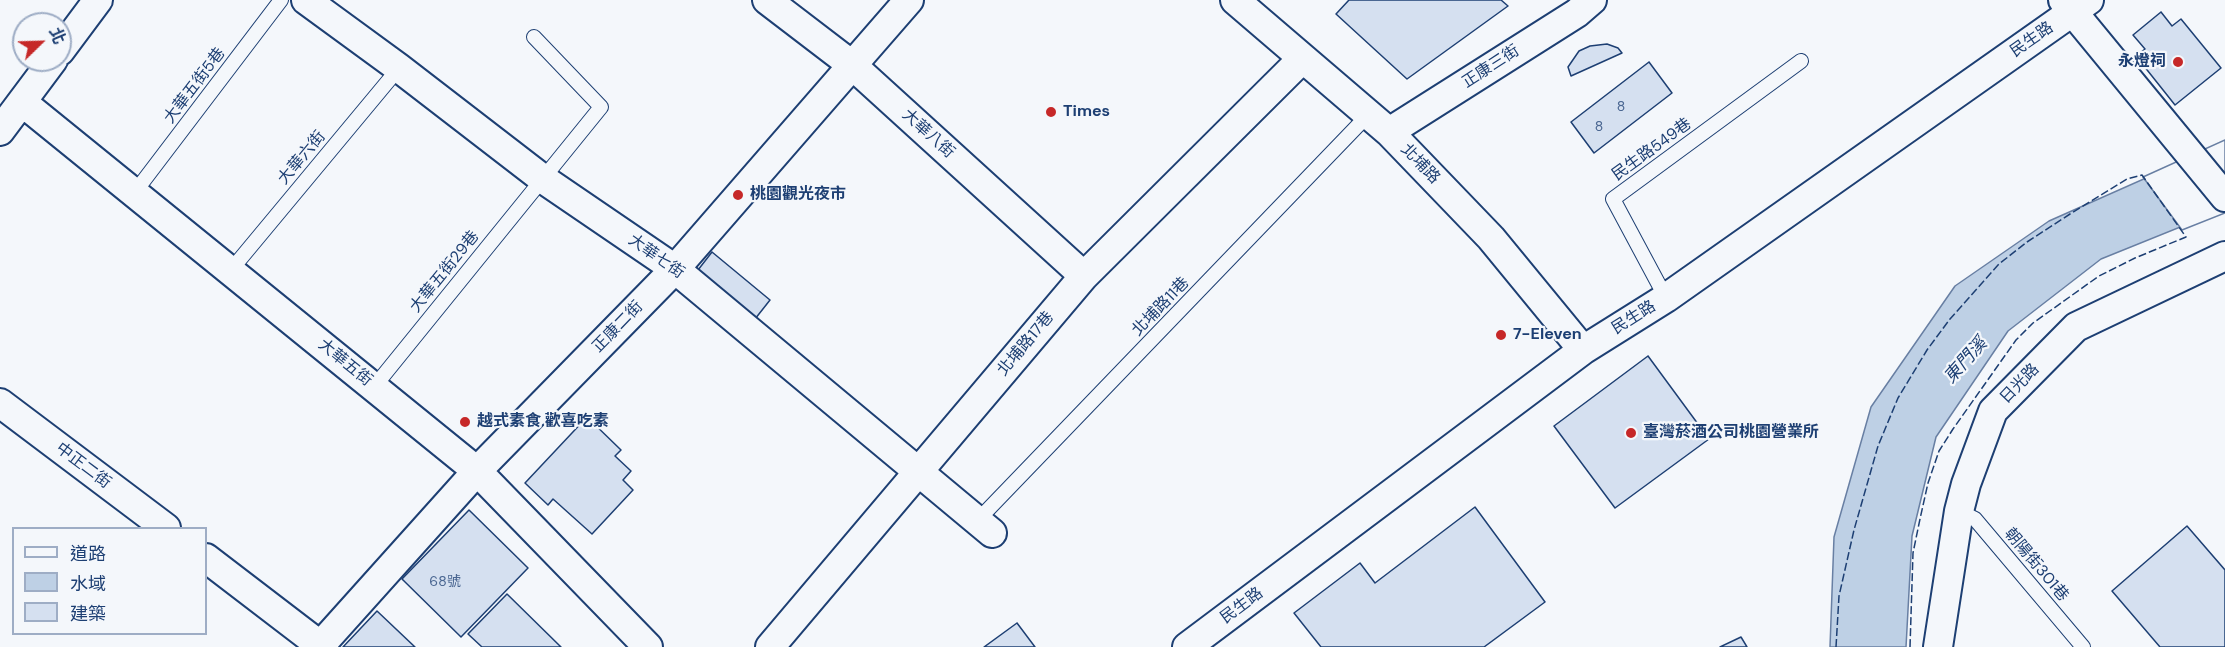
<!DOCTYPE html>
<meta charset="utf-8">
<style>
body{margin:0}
#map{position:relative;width:2225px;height:647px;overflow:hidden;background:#f4f7fb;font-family:"DM Sans","Noto Sans TC",sans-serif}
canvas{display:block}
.legend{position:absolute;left:12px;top:527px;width:195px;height:108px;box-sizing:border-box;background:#f4f7fb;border:2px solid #9eadc5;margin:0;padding:8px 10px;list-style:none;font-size:18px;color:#1d3f73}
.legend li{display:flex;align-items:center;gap:12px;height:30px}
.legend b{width:30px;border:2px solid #9eadc5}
.north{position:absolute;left:12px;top:12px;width:60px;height:60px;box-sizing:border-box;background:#f4f7fb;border:2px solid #9eadc5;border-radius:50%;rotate:67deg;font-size:16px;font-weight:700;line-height:24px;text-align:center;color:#1d3f73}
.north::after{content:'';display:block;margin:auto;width:21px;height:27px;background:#c62828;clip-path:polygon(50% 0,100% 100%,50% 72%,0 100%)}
</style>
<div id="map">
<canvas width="2225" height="647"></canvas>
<ul class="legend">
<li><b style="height:8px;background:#f4f7fb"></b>道路</li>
<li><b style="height:16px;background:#bed0e5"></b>水域</li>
<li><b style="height:16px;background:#d5e0f0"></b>建築</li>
</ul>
<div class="north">北</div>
</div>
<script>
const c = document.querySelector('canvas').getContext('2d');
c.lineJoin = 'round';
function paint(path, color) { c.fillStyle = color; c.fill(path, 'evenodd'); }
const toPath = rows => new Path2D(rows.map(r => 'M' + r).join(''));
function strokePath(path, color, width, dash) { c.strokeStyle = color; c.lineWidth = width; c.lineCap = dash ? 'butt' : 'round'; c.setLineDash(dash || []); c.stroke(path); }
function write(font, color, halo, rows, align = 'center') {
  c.font = font + ' "DM Sans","Noto Sans TC",sans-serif'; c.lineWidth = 4.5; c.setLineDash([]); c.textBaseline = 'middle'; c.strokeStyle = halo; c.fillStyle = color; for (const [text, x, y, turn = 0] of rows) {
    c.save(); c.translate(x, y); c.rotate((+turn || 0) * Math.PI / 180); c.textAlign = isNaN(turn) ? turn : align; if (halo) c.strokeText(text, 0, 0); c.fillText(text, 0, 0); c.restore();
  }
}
const water = toPath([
 [2225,143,2225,209,2101,259,2008,331,1936,437,1912,536,1906,647,1830,647,1834,537,1871,407,1955,286,2049,221,2225,143]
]);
paint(water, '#bed0e5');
strokePath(water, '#687fa3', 1.5);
const pier = toPath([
 [2225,140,2225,213,2182,230,2143,177,2225,140]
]);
paint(pier, '#f4f7fb');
strokePath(pier, '#687fa3', 1.5);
const building = toPath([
 [1349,0,1501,0,1508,6,1407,79,1336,14,1349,0],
 [2161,12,2172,26,2181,19,2221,68,2175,105,2136,56,2145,49,2133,35,2161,12],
 [1607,44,1618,48,1622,53,1571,76,1568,67,1579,51,1590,46,1607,44],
 [1649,62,1672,93,1594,153,1571,122,1649,62],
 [712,252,770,300,744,333,698,270,712,252],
 [1648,356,1709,439,1615,508,1554,426,1648,356],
 [587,417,621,450,615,456,631,471,623,480,633,490,592,534,553,499,548,505,525,483,587,417],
 [1475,507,1545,602,1484,647,1321,647,1294,613,1360,563,1375,583,1475,507],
 [469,510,528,568,461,637,402,579,469,510],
 [2187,526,2225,570,2225,647,2160,647,2112,591,2187,526],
 [507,594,561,647,482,647,468,634,507,594],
 [377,611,415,647,343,647,377,611],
 [1017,623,1035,647,984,647,1017,623],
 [1741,637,1747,647,1720,647,1741,637]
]);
paint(building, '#d5e0f0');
strokePath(building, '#1d3f73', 1.5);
const service = toPath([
 [135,192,281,0],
 [231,270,399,68],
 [1666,298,1613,199,1801,61],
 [374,387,601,107,534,37],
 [1959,511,1975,519,2083,647],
 [977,521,1368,115]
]);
const minor = toPath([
 [306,0,399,68,543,179,675,269,992,533],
 [767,0,852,65,1084,276],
 [1235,0,1389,132,1491,238,1583,350],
 [2063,0,2225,197],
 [60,51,98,0],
 [22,102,477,471,648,647],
 [0,131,53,60],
 [1389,132,1577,13,1592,0],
 [0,403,166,528],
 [206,558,321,646],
 [319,647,477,471,675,269,909,0],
 [770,647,1084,276,1302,59],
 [1187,647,1583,350,1666,298,2089,0],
 [1938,647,1959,511,1966,484,1993,411,2076,327,2225,256]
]);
strokePath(service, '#1d3f73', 16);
strokePath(minor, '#1d3f73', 32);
strokePath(service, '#f4f7fb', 14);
strokePath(minor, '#f4f7fb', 28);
strokePath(toPath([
 [1836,647,1839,596,1854,530,1878,446,1898,398,1927,350,1950,319,1999,264,2027,242,2070,214,2127,179,2142,175,2186,237,2135,258,2099,276,2033,323,2016,340,1953,429,1939,451,1928,483,1920,519,1913,553,1910,647]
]), '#1d3f73', 1.5, [8, 3]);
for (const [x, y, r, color] of [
 [2178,62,6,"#c62828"],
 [1051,112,6,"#c62828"],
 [738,195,6,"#c62828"],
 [1501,335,6,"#c62828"],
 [465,422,6,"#c62828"],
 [1631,433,6,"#c62828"]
]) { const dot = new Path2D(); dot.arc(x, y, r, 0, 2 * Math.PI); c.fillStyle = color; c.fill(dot); strokePath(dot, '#f4f7fb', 2); }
write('14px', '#4b6792', null, [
 ["8",1621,107],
 ["8",1599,127],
 ["68號",445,582]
]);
write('16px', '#1d3f73', '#f4f7fb', [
 ["民生路",2032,40,-35],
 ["正康三街",1491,67,-33],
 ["大華五街5巷",195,86,-53],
 ["大華八街",928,134,42],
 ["民生路549巷",1652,150,-36],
 ["大華六街",302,158,-50],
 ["北埔路",1420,164,46],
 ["大華七街",656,257,35],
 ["大華五街29巷",445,272,-51],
 ["北埔路11巷",1161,307,-46],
 ["民生路",1634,318,-32],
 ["正康二街",618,327,-46],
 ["北埔路17巷",1026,344,-50],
 ["大華五街",345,363,39],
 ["日光路",2020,384,-46],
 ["中正二街",83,466,37],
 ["朝陽街301巷",2036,565,50],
 ["民生路",1242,606,-37]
]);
write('bold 16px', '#1d3f73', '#f4f7fb', [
 ["永燈祠",2166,62,"right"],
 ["Times",1063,112],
 ["桃園觀光夜市",750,195],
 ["7-Eleven",1513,335],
 ["越式素食 歡喜吃素",477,422],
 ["臺灣菸酒公司桃園營業所",1643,433]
], 'left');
write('italic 18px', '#1d3f73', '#f4f7fb', [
 ["東門溪",1966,361,-48]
]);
</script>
